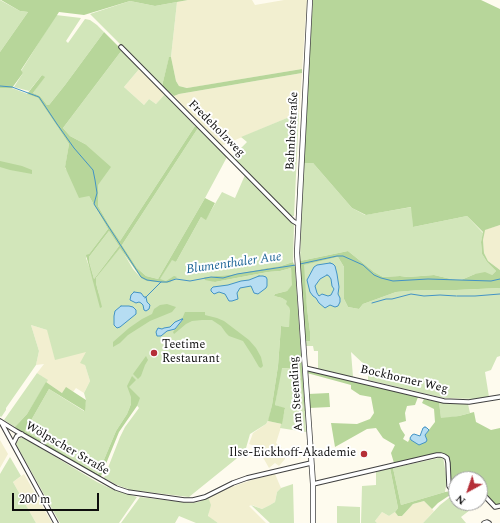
<!DOCTYPE html>
<meta charset="utf-8">
<style>
body{margin:0}
#map{position:relative;width:500px;height:523px;overflow:hidden;background:#fefbee;font-family:Spectral,serif}
canvas{display:block}
.north{position:absolute;left:448px;top:471px;width:40px;height:40px;box-sizing:border-box;background:#fff;border:1px solid #9e9e9e;border-radius:50%;rotate:220deg;font-size:11px;font-weight:700;line-height:16px;text-align:center;color:#0d0d0d}
.north::after{content:'';display:block;margin:auto;width:14px;height:18px;background:#b52e37;clip-path:polygon(50% 0,100% 100%,50% 72%,0 100%)}
.scale{position:absolute;left:12px;top:493px;width:87px;height:18px;box-sizing:border-box;border:2px solid #0d0d0d;border-top:0;padding-left:5px;font-size:12px;line-height:14px;white-space:nowrap;color:#0d0d0d;-webkit-text-stroke:3px #fff;paint-order:stroke}
</style>
<div id="map">
<canvas width="500" height="523"></canvas>
<div class="north">N</div>
<div class="scale">200 m</div>
</div>
<script>
const c = document.querySelector('canvas').getContext('2d');
c.lineJoin = 'round';
function paint(path, color) { c.fillStyle = color; c.fill(path, 'evenodd'); }
const toPath = rows => new Path2D(rows.map(r => 'M' + r).join(''));
function strokePath(path, color, width, dash) { c.strokeStyle = color; c.lineWidth = width; c.lineCap = dash ? 'butt' : 'round'; c.setLineDash(dash || []); c.stroke(path); }
function write(font, color, halo, rows, align = 'center') {
  c.font = font + ' Spectral,serif'; c.lineWidth = 4; c.setLineDash([]); c.textBaseline = 'middle'; c.strokeStyle = halo; c.fillStyle = color; for (const [text, x, y, turn = 0] of rows) {
    c.save(); c.translate(x, y); c.rotate((+turn || 0) * Math.PI / 180); c.textAlign = isNaN(turn) ? turn : align; if (halo) c.strokeText(text, 0, 0); c.fillText(text, 0, 0); c.restore();
  }
}
paint(toPath([
 [188,0,252,0,255,5,284,0,307,0,302,69,188,88,179,86,176,81,171,57,177,2],
 [140,68,165,94,156,104,149,99,144,105,124,87],
 [302,73,299,113,221,146,174,96,179,94],
 [500,225,500,270,488,261,484,253,483,240,484,230],
 [31,325,47,330,87,352,85,365,90,381,84,393,76,388,73,392,66,388,62,393,46,382,47,380,37,373,44,364,36,365,39,351],
 [268,421,282,424,276,443,282,448,284,453,285,459,279,466,275,463,269,468,261,454,260,448,249,444,253,433,266,424],
 [0,440,8,454,0,468],
 [24,474,52,523,36,523,13,482],
 [275,474,281,488,277,492,275,502,270,505,262,509,252,505,249,506,266,523,218,523,208,517,210,505,208,497,234,486,252,480],
 [424,501,434,511,423,523,377,523,375,521,382,512,389,516,395,512,398,516,402,516,413,504]
]), '#f2efd0');
paint(toPath([
 [0,0,20,11,28,12,0,52],
 [130,1,155,6,177,2,171,57,169,58,162,86,90,14],
 [56,15,81,18,66,41,68,43,85,19,90,20,97,25,104,32,65,85,49,105,47,105,40,96,33,93,44,77,42,75,29,91,14,87,23,73,21,71],
 [122,50,140,68,124,87,144,105,149,99,156,104,165,94,195,126,120,241,109,225,98,206,98,185,85,144,70,136,63,128],
 [0,88,12,88,38,98,69,144,65,168,89,196,108,229,86,258,99,295,96,283,96,278,120,247,133,269,141,278,171,282,176,277,171,278,168,281,166,281,159,280,172,259,176,262,201,217,206,219,222,192,235,198,245,175,294,225,293,262,281,266,267,268,229,275,204,277,215,282,268,272,280,271,291,268,293,285,287,291,275,294,274,296,282,298,288,301,290,312,290,322,289,327,281,326,278,366,272,405,269,419,266,424,250,434,246,448,236,459,189,497,131,490,117,485,104,478,120,437,125,427,139,408,131,398,131,404,127,414,116,431,98,474,25,431,49,389,84,411,86,400,84,393,90,381,85,365,80,363,86,352,55,360,47,330,31,325,39,351,36,365,6,408,6,410,2,416,1,417,0,416],
 [299,113,294,216,290,216,232,157,247,142,241,137],
 [198,128,227,157,205,198,158,279,146,276,137,268,122,245],
 [303,163,313,163,352,208,365,215,412,207,413,227,467,216,483,233,481,242,482,254,487,262,496,271,492,275,475,274,461,280,451,279,434,275,408,277,400,276,383,277,374,272,348,251,300,261],
 [109,231,119,246,94,279,89,261,89,257],
 [338,257,344,267,344,299,348,307,359,309,363,304,396,292,419,290,456,290,500,288,500,356,497,357,491,370,485,372,489,397,477,399,444,398,368,380,368,368,351,352,353,377,318,369,318,351,314,351,313,346,306,346,305,341,310,332,307,308,303,265],
 [281,368,300,369,304,411,305,411,306,432,280,428,285,409,275,405],
 [37,373,48,380,27,414,15,427,4,420],
 [439,402,468,404,470,413,459,416,441,419],
 [20,438,24,438,97,482,114,490,137,497,119,523,60,523,16,444],
 [10,457,21,476,13,482,36,523,0,523,0,474],
 [443,457,447,480,445,492,401,505,393,468],
 [390,468,398,508,395,512,389,516,382,512,375,521,377,523,361,523,362,486,376,485,376,472],
 [293,484,294,523,270,523,251,505,262,509,270,505,275,502,277,492,281,488],
 [454,494,456,494,456,503,464,503,470,510,461,517,466,523,423,523,440,505],
 [140,497,190,503,199,502,208,497,211,505,208,516,218,523,196,523,179,516,175,523,121,523],
 [337,506,360,507,360,523,337,523]
]), '#d2e6ba');
paint(toPath([
 [1,0,188,0,155,6,130,1,84,15,59,12,21,70,23,73,12,88,0,88,0,52,28,12,20,11],
 [313,0,481,0,500,9,500,225,485,230,483,240,484,253,488,261,500,270,500,288,456,290,420,290,396,292,363,304,359,309,348,307,344,299,344,267,338,257,304,265,307,308,310,332,310,341,305,341,300,261,348,251,374,272,383,277,400,276,408,277,434,275,451,279,461,280,475,274,485,272,492,275,496,271,487,262,482,254,481,242,483,232,467,216,413,227,411,207,366,215,352,208,313,163,303,163],
 [104,32,122,50,63,128,70,136,85,144,111,167,98,185,98,206,109,225,120,241,195,126,198,128,122,245,137,268,146,276,158,279,205,198,215,203,206,220,201,217,176,262,172,260,160,279,166,281,174,276,177,277,171,282,167,283,147,281,141,278,120,248,96,278,96,283,102,307,100,308,86,255,89,254,108,229,89,196,79,198,65,167,69,144,40,101,38,98,27,94,42,75,45,77,33,93,40,96,47,105,49,105,65,85],
 [109,231,119,246,94,279,89,261,89,257],
 [169,57,171,57,176,81,179,86,187,88,302,69,302,73,179,94,174,96,162,86],
 [0,161,22,166,32,170,32,174,10,170,0,167],
 [293,262,295,267,305,411,304,411,300,369,282,368,275,405,285,408,282,424,268,421,272,405,278,366,281,326,289,327,290,312,289,307,286,304,287,301,282,298,274,296,275,294,287,291,292,285,291,268,280,271,268,272,215,282,205,280,204,277,229,275,267,268,281,266],
 [167,304,176,307,172,312,150,321,128,335,120,343,113,347,113,342,129,328,142,319,152,314,154,309,160,305],
 [185,312,205,312,205,315,217,318,224,321,249,340,256,348,261,357,263,366,261,368,259,367,252,355,243,341,229,336,226,333,221,326,212,320,202,320,192,321,186,324,174,334,173,332,183,320,182,319],
 [146,356,148,360,145,365,141,376,138,379,133,374],
 [309,371,418,397,415,405,407,406,405,413,406,421,399,423,401,429,405,435,403,439,408,442,410,438,411,440,425,435,435,422,434,409,422,403,424,399,439,402,441,418,459,416,474,412,476,422,491,430,500,428,500,504,499,505,495,505,480,489,480,479,456,479,456,490,452,487,450,484,450,465,448,458,445,455,442,453,436,453,394,463,391,453,395,445,383,438,376,428,367,429,335,447,331,423,357,424,370,419,374,413,371,397,360,395,351,389,351,385,307,373,307,372],
 [132,376,136,380,129,387,140,398,137,406,119,432,101,476,99,478,14,428,27,414,46,382,62,393,66,387,86,400,85,411,49,389,25,431,98,474,116,431,127,414,131,404,131,397,127,386],
 [329,393,330,407,309,408,308,394],
 [390,468,393,468,401,505,445,492,451,491,450,495,438,503,432,509,424,501,413,504,402,516,398,516,395,512,398,508]
]), '#b7d69a');
const water = toPath([
 [330,263,333,264,335,266,337,274,339,287,338,294,340,298,340,302,338,306,335,307,330,305,325,308,319,303,316,298,313,296,310,292,307,280,314,267,317,265,330,263],
 [327,275,329,276,331,279,332,286,334,289,331,295,328,296,322,294,319,296,317,293,315,286,320,279,327,275],
 [259,276,263,276,266,277,267,279,267,286,266,288,258,294,254,293,251,286,240,288,237,293,238,299,232,301,229,301,225,294,219,292,214,294,211,291,211,289,213,287,228,285,241,281,249,280,259,276],
 [134,292,141,293,144,297,146,297,147,302,150,305,149,309,146,311,144,310,143,305,141,303,139,302,136,303,130,300,131,295,134,292],
 [121,306,129,306,133,307,136,310,136,314,120,327,117,328,114,325,114,316,115,311,121,306],
 [182,319,183,319,175,329,167,331,161,336,157,336,156,332,158,328,162,329,164,328,170,327,175,322,182,319],
 [425,427,427,428,429,430,425,435,427,440,426,442,419,445,411,440,410,438,412,435,414,434,420,436,423,428,425,427]
]);
paint(water, '#b6ddf2');
strokePath(water, '#4293c5', 1);
strokePath(toPath([
 [0,86,12,87,39,97,57,124,74,148,93,170,95,180,97,193,94,204,141,277,147,280,161,282,167,282,176,279,190,281,211,277,223,278,237,274,296,265],
 [300,264,337,256,343,256,363,265,374,275,381,278,393,281,428,279,491,281,500,279],
 [457,296,475,296,500,294],
 [145,298,161,282],
 [372,303,386,299,392,299,411,294,424,296,440,295,456,296]
]), '#4293c5', 1);
const minor = toPath([
 [121,47,293,221,298,224],
 [305,368,444,401,469,402,500,397],
 [0,421,16,431,116,488,128,492,184,500,193,500,205,497,233,483,247,478,311,463],
 [1,422,56,523],
 [13,444,17,436,22,434],
 [313,484,437,455,441,455,444,456,447,458,448,463,449,486,452,490,456,492],
 [480,491,495,507,500,506],
 [484,523,487,522,489,523]
]);
const tertiary = toPath([
 [310,0,297,253,313,484,313,523]
]);
strokePath(minor, '#404040', 5.5);
strokePath(tertiary, '#404040', 6);
strokePath(minor, '#fff', 3.5);
strokePath(tertiary, '#fff', 4.5);
for (const [x, y, r, color] of [
 [154,353,4,"#b52e37"],
 [364,454,4,"#b52e37"]
]) { const dot = new Path2D(); dot.arc(x, y, r, 0, 2 * Math.PI); c.fillStyle = color; c.fill(dot); strokePath(dot, '#fff', 1.5); }
write('12px', '#0d0d0d', '#fff', [
 ["Fredeholzweg",216,129,45],
 ["Bahnhofstraße",293,131,-87],
 ["Bockhorner Weg",404,380,13],
 ["Am Steending",297,394,-94],
 ["Wölpscher Straße",67,449,30]
]);
write('12px', '#0d0d0d', '#fff', [
 ["Teetime",162,346],
 ["Restaurant",162,360],
 ["Ilse-Eickhoff-Akademie",356,454,"right"]
], 'left');
write('italic 13px', '#1e6597', '#fff', [
 ["Blumenthaler Aue",234,264,-8]
]);
</script>
